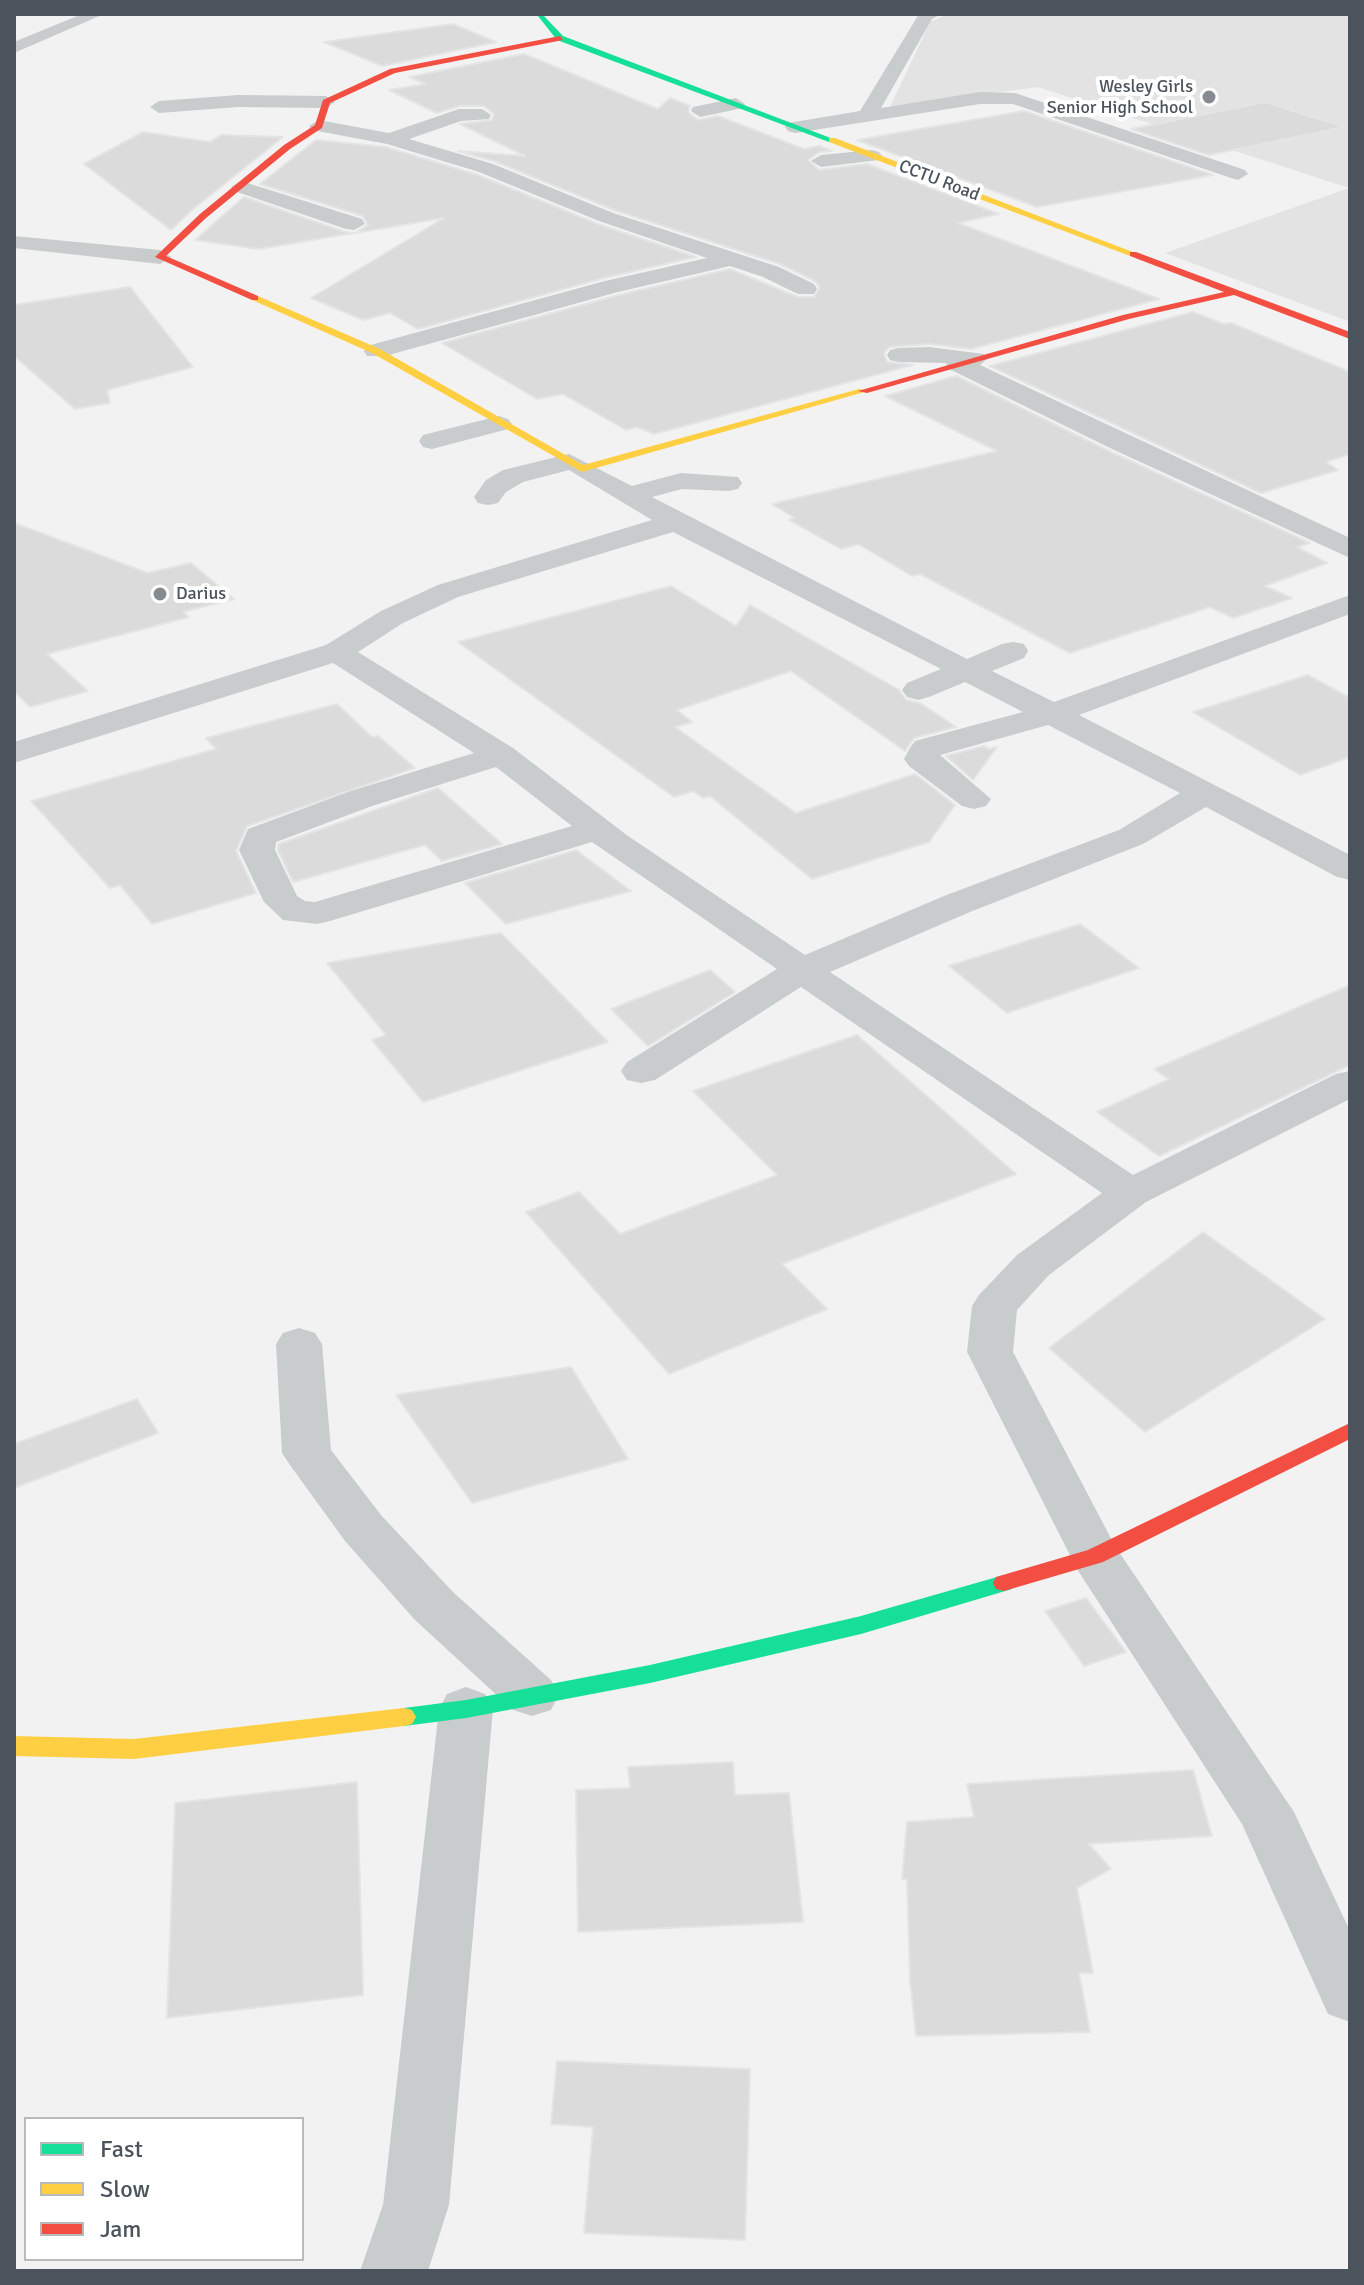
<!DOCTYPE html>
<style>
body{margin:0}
#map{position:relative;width:1364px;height:2285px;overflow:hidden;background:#f2f2f2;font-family:Signika,sans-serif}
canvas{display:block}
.frame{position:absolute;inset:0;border:16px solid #4b545c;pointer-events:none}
.legend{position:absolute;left:24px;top:2117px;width:280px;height:144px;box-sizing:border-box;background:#fff;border:2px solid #b7bbbe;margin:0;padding:10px 14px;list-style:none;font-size:24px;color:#4b545c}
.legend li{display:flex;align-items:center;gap:16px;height:40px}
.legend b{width:40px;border:2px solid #b7bbbe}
</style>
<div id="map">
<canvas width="1364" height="2285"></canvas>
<div class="frame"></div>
<ul class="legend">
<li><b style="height:10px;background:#16e098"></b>Fast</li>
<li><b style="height:10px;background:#ffcf43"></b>Slow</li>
<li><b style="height:10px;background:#f24e42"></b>Jam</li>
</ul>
</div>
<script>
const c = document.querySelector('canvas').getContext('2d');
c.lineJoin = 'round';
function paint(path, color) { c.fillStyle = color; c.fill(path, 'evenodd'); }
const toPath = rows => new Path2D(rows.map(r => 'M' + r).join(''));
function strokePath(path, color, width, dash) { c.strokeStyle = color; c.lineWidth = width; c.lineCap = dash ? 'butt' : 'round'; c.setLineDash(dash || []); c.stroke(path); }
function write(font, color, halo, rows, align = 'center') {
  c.font = font + ' Signika,sans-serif'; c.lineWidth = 8; c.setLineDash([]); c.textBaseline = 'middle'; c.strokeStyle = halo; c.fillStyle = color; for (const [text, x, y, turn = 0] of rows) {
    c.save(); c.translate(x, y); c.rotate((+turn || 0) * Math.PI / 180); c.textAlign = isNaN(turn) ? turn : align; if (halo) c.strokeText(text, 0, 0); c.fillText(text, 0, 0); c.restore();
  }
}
paint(toPath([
 [948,14,1350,14,1350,322,1165,253,1349,188,1038,87,890,107,930,22]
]), '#e4e3e3');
const building = toPath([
 [453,24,496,42,382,66,324,42,453,24],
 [524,54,658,109,670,98,690,106,688,112,698,120,718,116,804,149,819,146,832,151,819,152,808,160,819,170,867,164,999,214,958,223,1159,299,971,349,929,344,889,347,884,353,887,362,913,365,654,434,637,427,626,430,563,394,537,399,442,343,619,295,730,269,798,297,814,297,820,287,815,281,780,264,614,210,494,161,458,151,525,156,460,124,492,120,494,114,484,106,459,106,437,113,389,90,426,84,409,77,524,54],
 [1265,102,1344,127,1209,155,1131,129,1265,102],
 [1024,111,1213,175,1037,207,857,140,1024,111],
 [143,132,210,142,221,135,283,137,193,209,171,230,84,164,143,132],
 [316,140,386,147,478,175,598,224,696,257,604,278,418,329,390,313,363,320,311,298,444,218,355,233,368,225,363,216,260,184,316,140],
 [244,197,345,232,354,233,259,249,195,240,244,197],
 [130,287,193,367,107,390,110,403,75,409,14,356,14,305,130,287],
 [1193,312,1224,324,1231,323,1350,372,1350,454,1326,462,1338,470,1261,493,990,366,1193,312],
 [956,376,1111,452,1310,543,1297,547,1327,563,1265,586,1292,598,1233,618,1210,607,1070,653,920,574,912,576,858,544,841,549,789,520,795,518,772,504,997,451,885,396,956,376],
 [14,523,148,573,191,563,234,599,183,612,189,617,47,654,88,691,30,707,14,691,14,523],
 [671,586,736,626,750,605,899,690,906,700,920,703,956,727,914,738,905,751,791,671,677,710,692,722,675,727,796,813,915,774,955,805,929,842,812,879,710,796,703,798,693,791,674,797,458,642,671,586],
 [1308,675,1350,698,1350,757,1300,775,1193,712,1308,675],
 [337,704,372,737,378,736,415,768,247,826,236,851,256,893,152,924,120,885,110,888,31,801,216,749,206,738,337,704],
 [984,746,989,749,997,747,973,780,946,756,984,746],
 [438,788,502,844,442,861,425,845,293,882,278,850,279,844,438,788],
 [576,850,631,891,506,924,465,883,576,850],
 [1080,924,1139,968,1007,1013,949,966,1080,924],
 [501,933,608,1042,423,1102,372,1040,386,1035,327,963,501,933],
 [710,970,735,992,648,1046,611,1009,710,970],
 [1350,985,1350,1065,1159,1156,1097,1112,1169,1079,1154,1069,1350,985],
 [857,1035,1016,1174,782,1264,827,1309,669,1374,526,1212,579,1192,620,1234,777,1175,693,1091,857,1035],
 [1203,1232,1325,1319,1145,1432,1049,1348,1203,1232],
 [571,1367,628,1459,472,1503,396,1395,571,1367],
 [137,1399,158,1433,14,1488,14,1444,137,1399],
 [1086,1598,1126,1652,1084,1666,1045,1611,1086,1598],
 [733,1762,735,1795,789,1793,803,1922,578,1932,576,1790,630,1788,628,1767,733,1762],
 [1193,1770,1212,1836,1089,1844,1111,1869,1077,1888,1093,1973,1079,1973,1090,2032,916,2036,910,1981,907,1879,902,1879,907,1822,974,1817,967,1784,1193,1770],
 [357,1782,363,1995,167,2018,175,1803,357,1782],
 [557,2061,750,2069,745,2240,584,2233,593,2127,551,2124,557,2061]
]);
paint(building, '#dbdbdc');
strokePath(building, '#e3e4e4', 2);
paint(toPath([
 [82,14,104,14,14,53,14,42,82,14],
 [919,14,941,14,932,19,881,108,980,92,1015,93,1245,170,1248,174,1238,180,1231,178,1013,104,980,104,795,133,788,131,785,127,788,123,860,111,919,14],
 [238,95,326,96,335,102,326,108,238,107,159,113,150,107,159,101,238,95],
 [736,98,745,104,743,108,700,117,691,111,693,107,736,98],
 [459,109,482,109,491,115,489,119,461,121,409,139,493,164,613,213,779,267,814,284,817,289,814,294,798,294,763,277,730,266,618,292,385,356,367,356,364,351,367,346,605,281,707,258,599,221,479,172,387,144,312,130,309,126,319,120,389,133,459,109],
 [872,150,879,152,882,156,879,160,821,167,811,161,821,155,872,150],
 [241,181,362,219,365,224,354,230,346,229,234,191,231,187,241,181],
 [14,236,160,250,171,257,160,264,14,248,14,236],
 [929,347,984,354,987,359,980,365,1350,538,1350,558,1112,449,949,369,946,363,899,362,890,360,887,355,890,350,899,348,929,347],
 [499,416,508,419,512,424,508,429,432,449,423,447,419,441,423,435,499,416],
 [569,454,632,486,681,473,738,477,742,483,738,489,728,491,682,489,652,497,967,659,1002,644,1013,642,1024,644,1028,651,1024,658,992,671,1054,702,1350,595,1350,614,1079,715,1350,855,1350,880,1337,877,1206,807,1143,844,970,912,830,972,1133,1175,1336,1074,1350,1071,1350,1099,1146,1202,1049,1275,1017,1310,1013,1352,1115,1546,1294,1812,1350,1931,1350,2022,1328,2014,1242,1824,1077,1569,967,1352,972,1306,979,1295,1017,1255,1102,1193,801,987,655,1080,641,1083,627,1080,621,1071,627,1062,777,969,592,842,330,921,317,924,283,920,264,902,239,850,248,829,348,792,474,753,333,663,14,763,14,742,326,645,381,611,438,585,652,520,569,470,523,482,506,492,498,503,488,505,478,503,474,497,486,480,503,470,569,454],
 [673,532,941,669,907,683,902,690,907,697,918,700,929,697,965,682,1023,712,915,741,910,748,904,759,909,766,962,806,974,809,986,806,991,799,940,755,1048,725,1180,793,1119,830,944,896,805,955,628,836,513,748,358,652,403,623,458,597,673,532],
 [496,767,572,826,315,902,305,901,297,896,275,850,276,842,372,806,496,767],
 [299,1328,315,1333,322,1344,331,1450,381,1515,453,1592,551,1680,559,1695,551,1710,532,1716,513,1710,415,1620,345,1541,290,1465,282,1453,276,1344,283,1333,299,1328],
 [466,1687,485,1694,493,1709,449,2205,428,2271,360,2271,383,2205,439,1709,447,1694,466,1687]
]), '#c9cccd');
paint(toPath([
 [538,16,544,16,563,36,836,140,829,142,557,40,538,16],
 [1004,1575,1012,1577,1015,1583,1012,1589,861,1634,650,1683,466,1718,404,1726,396,1724,392,1717,396,1710,404,1708,466,1700,650,1665,861,1616,1004,1575]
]), '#16e098');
paint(toPath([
 [829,138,835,138,1138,254,1130,256,829,142,829,138],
 [252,296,258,296,380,349,583,465,859,389,868,391,582,472,372,353,252,300,252,296],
 [404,1708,412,1710,416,1717,412,1724,404,1726,134,1759,14,1756,14,1736,134,1739,404,1708]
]), '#ffcf43');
paint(toPath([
 [560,36,563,40,395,73,330,103,322,128,290,149,206,218,166,256,258,296,258,300,252,300,155,257,200,214,284,145,315,125,323,100,390,69,560,36],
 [1130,252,1136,252,1350,332,1350,339,1234,295,1129,319,867,393,858,391,1123,315,1224,292,1130,256,1130,252],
 [1350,1423,1350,1439,1103,1562,1004,1591,996,1589,993,1583,996,1577,1088,1550,1350,1423]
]), '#f24e42');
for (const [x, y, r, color] of [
 [1209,97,8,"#858b90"],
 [160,594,8,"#858b90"]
]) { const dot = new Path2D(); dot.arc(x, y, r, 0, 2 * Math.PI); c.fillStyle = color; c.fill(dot); strokePath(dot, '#fff', 3); }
write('18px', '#4b545c', '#fff', [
 ["Wesley Girls",1193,87],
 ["Senior High School",1193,108],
 ["Darius",176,594,"left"]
], 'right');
write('18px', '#4b545c', '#fff', [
 ["CCTU Road",939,181,21]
]);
</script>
